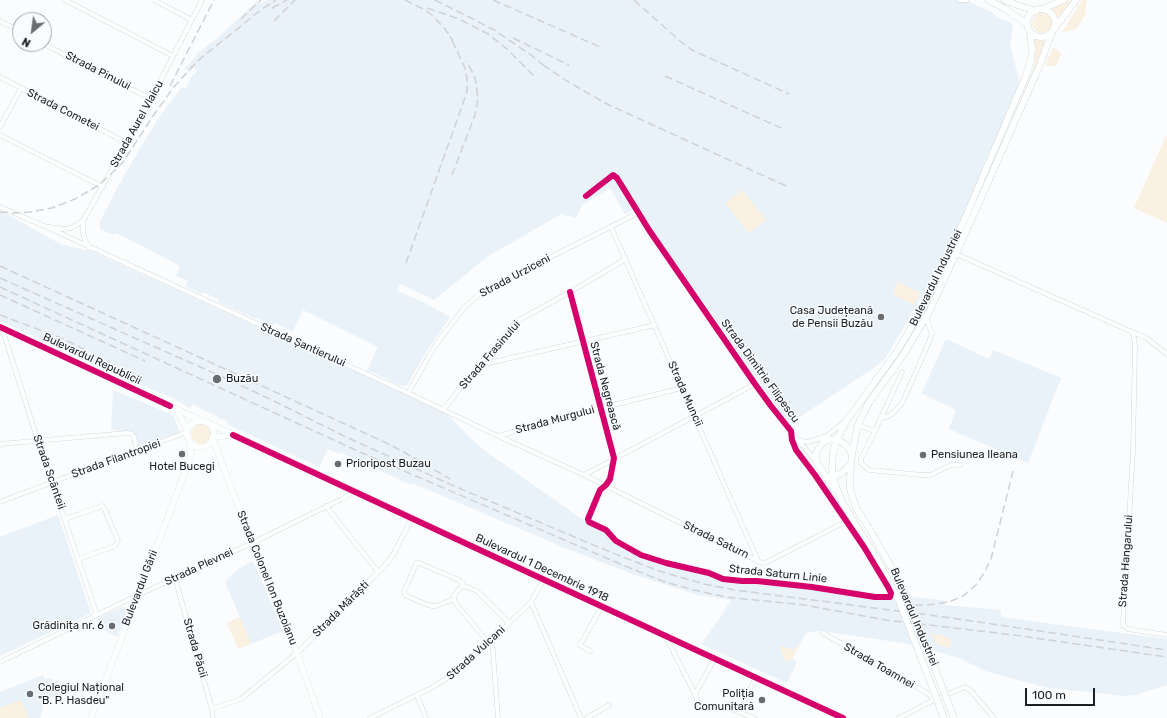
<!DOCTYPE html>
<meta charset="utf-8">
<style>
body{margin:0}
#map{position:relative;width:1167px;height:718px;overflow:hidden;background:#fafcfd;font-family:Rubik,sans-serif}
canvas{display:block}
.north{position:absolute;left:12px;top:12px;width:40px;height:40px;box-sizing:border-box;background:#f9fcfe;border:1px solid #a1a4a7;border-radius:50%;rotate:209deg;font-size:11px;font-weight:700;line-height:16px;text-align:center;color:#1c2024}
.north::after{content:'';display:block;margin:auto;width:14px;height:18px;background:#6a6d70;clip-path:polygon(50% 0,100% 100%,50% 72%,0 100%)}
.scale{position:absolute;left:1025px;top:688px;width:70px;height:18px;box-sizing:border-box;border:2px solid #1c2024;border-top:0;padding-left:5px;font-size:12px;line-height:14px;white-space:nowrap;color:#1c2024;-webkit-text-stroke:3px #f9fcfe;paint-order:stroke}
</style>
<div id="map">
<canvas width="1167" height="718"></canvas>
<div class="north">N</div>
<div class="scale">100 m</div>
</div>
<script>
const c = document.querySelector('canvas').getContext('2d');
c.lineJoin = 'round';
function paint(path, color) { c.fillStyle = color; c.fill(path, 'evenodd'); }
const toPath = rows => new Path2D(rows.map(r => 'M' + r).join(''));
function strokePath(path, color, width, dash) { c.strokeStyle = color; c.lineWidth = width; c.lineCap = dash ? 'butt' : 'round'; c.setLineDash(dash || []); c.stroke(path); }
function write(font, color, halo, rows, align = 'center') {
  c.font = font + ' Rubik,sans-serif'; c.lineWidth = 3; c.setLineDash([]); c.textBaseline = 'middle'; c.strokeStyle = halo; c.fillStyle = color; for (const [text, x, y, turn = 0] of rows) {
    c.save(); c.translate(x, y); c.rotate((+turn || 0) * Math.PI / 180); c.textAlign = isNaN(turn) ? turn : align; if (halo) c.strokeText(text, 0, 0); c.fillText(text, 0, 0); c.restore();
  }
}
paint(toPath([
 [267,0,965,0,992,12,997,17,1013,24,1010,45,1020,84,953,239,925,291,885,359,875,367,789,424,638,209,625,214,610,188,582,205,576,218,561,214,487,257,434,300,400,284,397,291,423,302,450,317,423,357,407,385,402,386,367,370,378,347,303,310,292,333,291,332,290,330,275,323,272,326,257,318,256,319,218,302,219,300,205,293,202,294,185,286,188,281,176,276,180,266,117,233,113,235,100,229,100,221,126,172,158,119,182,87,186,88,192,76,197,71,194,68,189,72,185,69,188,65,199,52,221,35,257,1,260,4],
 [0,211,16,219,62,245,91,251,418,400,448,415,471,439,488,453,589,524,606,532,612,539,616,543,672,567,730,581,757,582,788,586,943,600,944,605,1001,610,1001,617,1167,639,1167,685,1135,695,1124,696,1052,688,1040,686,985,671,959,658,909,644,822,631,808,632,806,633,792,659,797,662,787,683,701,644,718,621,731,600,698,595,632,574,565,548,412,483,411,485,340,452,339,454,328,449,319,467,227,424,228,422,192,404,190,408,170,397,110,372,76,355,0,321],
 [946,339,989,359,993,350,1061,378,1028,463,949,429,956,410,923,394,921,395],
 [113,390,173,415,180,432,139,448,134,432,111,430],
 [58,515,91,613,0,656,0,537],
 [253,561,283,631,238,649,227,623,240,617,225,582,237,570],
 [122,607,127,608,128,611,117,637,110,634,101,628,97,618],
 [43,675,45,679,52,678,52,681,58,680,61,697,45,698,40,718,0,718,0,692]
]), '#e9f2f9');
paint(toPath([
 [1071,0,1072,0,1057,22,1053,14,1047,10,1061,5],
 [1082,0,1087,0,1085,15,1078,27,1074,30,1062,32],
 '1032 23a10 10 0 1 1 20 0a10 10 0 1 1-20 0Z',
 [1032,35,1043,38,1049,36,1017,110,1021,98,1033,70,1035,60,1035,49],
 [1053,48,1055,48,1061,54,1056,66,1047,66,1045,65],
 [1166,136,1167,136,1167,223,1134,208],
 [742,190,766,220,749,233,725,203],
 [898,282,920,293,914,305,892,294],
 '191 434a10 10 0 1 1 20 0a10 10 0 1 1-20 0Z',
 [240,617,251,643,238,649,227,623],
 [930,634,942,635,950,639,952,641,950,647,949,648,935,643,935,639,930,636],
 [800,641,801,642,792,659,794,660,786,661,784,659,779,645,794,650,796,646,798,646],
 [21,700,29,718,0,718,0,708]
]), '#faf1e2');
const street = toPath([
 [65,0,173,56],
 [154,0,192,20],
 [959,0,967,0],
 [0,21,20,31],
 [44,44,151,99],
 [0,77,127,143],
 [0,127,21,88],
 [0,135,103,187],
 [0,207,51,229,408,393,498,436,584,475,762,563,767,562,847,521],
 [49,227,63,229,71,228,83,221],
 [611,227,758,561],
 [90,248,85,240,83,233,83,221,151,99,202,0],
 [954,253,1139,335,1145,337,1167,354],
 [570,292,614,458,610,479,606,485,600,490,588,519,589,522,606,530,616,541,641,555,666,563,709,573,723,579,742,581,757,581,812,587,875,597,890,597,891,593,888,587,864,547,815,475,796,450,792,440,791,431,771,406,755,384,649,230,617,178,613,175,586,196],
 [2,328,38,441,97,615],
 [1133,333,1135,345,1133,451,1123,623,1124,626,1128,629,1167,635],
 [480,365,655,325],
 [408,393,429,356,440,339,464,308,479,294,485,290,638,213],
 [443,410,479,365,514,324,521,319,570,292,626,259],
 [881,418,889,416,893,413,902,403,923,356,932,334,926,317],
 [858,425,875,431,861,459,861,463,869,470,922,475,931,475,944,468,951,465,960,465],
 [875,431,902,372],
 [791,432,815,460],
 [498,436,601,408,682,388],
 [800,441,808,442,827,436,845,421],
 [0,444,127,433,132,434,134,437,137,452],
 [584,475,755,384],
 [0,502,187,432],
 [326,506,378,572],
 [65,519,102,506,105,510,118,541,115,546,79,559],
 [175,578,212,709,213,718],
 [454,599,436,606,432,606,425,604,405,595,404,592,416,564,417,563,419,563,459,580,462,583,463,586],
 [531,602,581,718],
 [823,633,927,693,932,697,932,701],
 [665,635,695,694,698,704,700,706,709,709,723,707,729,708,754,718],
 [492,639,498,718],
 [488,642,456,604,454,599,454,596,459,589,463,586,467,587,477,591,509,623],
 [590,651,580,645,602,606],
 [0,662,138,595,252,543,342,499,354,491],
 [695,694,715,658],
 [417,695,426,718],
 [212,709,241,699,297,653,388,562,393,555,412,518],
 [739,712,756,677],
 [370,718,431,688,449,677,507,625,531,602,544,579],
 [587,718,609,705],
 [899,718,932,701,965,687,970,690,994,718]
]);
const secondary = toPath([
 [0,327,202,421],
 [176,409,188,431],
 [210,424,212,427,214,434,211,442,206,446,203,447,196,447,191,443,187,436,187,432,190,426,193,423,197,421,206,422,843,718],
 [214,437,233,435],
 [213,439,252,543,297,653,320,718],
 [91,718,190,459,191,443]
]);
const primary = toPath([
 [988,0,1004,8,1028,25],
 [1004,0,1020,6,1036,11],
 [1042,9,1064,0],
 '1027 23a14 14 0 1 1 28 0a14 14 0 1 1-28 0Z',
 [1055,28,1076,0],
 [831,475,837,475,842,473,851,464],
 [835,491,816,461,816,453,822,443,828,440,837,439,846,445,852,454],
 [842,502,835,484,832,469,833,452,837,439,847,420,896,353,924,306,963,223,1025,78,1031,60,1032,48,1030,31],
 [867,525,856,508,850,489,850,478,852,454,858,425,868,404,903,355,929,312,969,225,1039,67,1052,32]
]);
strokePath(street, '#d6d9db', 5);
strokePath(secondary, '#d6d9db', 6);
strokePath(primary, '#d6d9db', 7);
strokePath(street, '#feffff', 4);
strokePath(secondary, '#feffff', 5.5);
strokePath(primary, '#feffff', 6);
strokePath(toPath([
 [405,0,423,9,432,15,445,29,453,41],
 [435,0,473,19,496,31,531,55,547,68],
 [493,0,600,47],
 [634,0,680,41,692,50,789,94],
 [272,8,287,0],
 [427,8,459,19,488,34,507,49,535,77],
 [241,19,261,0],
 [274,21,295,0],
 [513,38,569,65],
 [543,65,567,81,607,104,786,186],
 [665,76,781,128],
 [170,86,214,0],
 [452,175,475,115,478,99,476,82,473,73,466,61],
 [0,212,14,213,30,212,52,208,75,199,99,185,114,171,123,162,153,116,173,88,190,69,203,56,221,42,262,9,276,0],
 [406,263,461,109,467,91,467,79,465,68,450,36],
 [0,266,380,440,402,451,450,479],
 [0,278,225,378,274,401,346,437,454,486,610,552,659,571,704,584,735,590,952,618,1167,650],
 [0,287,360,452,625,566,665,582,694,590,726,597,804,605,886,620,1014,635,1167,657],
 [0,295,145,361],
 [0,315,59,337,88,351],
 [903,605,927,605,949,602,963,596,976,585,984,573,991,559,1013,471]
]), '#d0d1d2', 1.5, [8, 4]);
const primaryBridge = toPath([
 [842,502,878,561,894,591,900,603,944,718],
 [867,525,889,563,904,591,915,617,954,718]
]);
strokePath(primaryBridge, '#d6d9db', 7, []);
strokePath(primaryBridge, '#feffff', 6);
strokePath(toPath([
 [570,292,614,458,610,479,606,485,600,490,588,519,589,522,606,530,616,541,641,555,666,563,709,573,723,579,742,581,757,581,812,587,875,597,890,597,891,593,888,587,864,547,815,475,796,450,792,440,791,431,771,406,755,384,649,230,617,178,613,175,586,196],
 [0,327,170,406],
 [233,435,482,551,843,718]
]), '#d6006c', 6);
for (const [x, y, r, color] of [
 [881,317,4,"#6a6d70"],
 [217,379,5,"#6a6d70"],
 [182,454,4,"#6a6d70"],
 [923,455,4,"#6a6d70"],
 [338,464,4,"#6a6d70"],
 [112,626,4,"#6a6d70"],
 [30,694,4,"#6a6d70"],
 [762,700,4,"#6a6d70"]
]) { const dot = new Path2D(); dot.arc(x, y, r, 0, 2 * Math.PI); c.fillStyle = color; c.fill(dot); strokePath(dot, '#f9fcfe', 1.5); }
write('11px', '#1c2024', '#f9fcfe', [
 ["Strada Pinului",98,71,27],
 ["Strada Cometei",63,110,27],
 ["Strada Aurel Vlaicu",137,124,-61],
 ["Strada Urziceni",515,276,-28],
 ["Bulevardul Industriei",936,278,-64],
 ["Strada Șantierului",303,345,24],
 ["Strada Frasinului",490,355,-49],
 ["Bulevardul Republicii",92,359,25],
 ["Strada Dimitrie Filipescu",760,371,54],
 ["Strada Negrească",605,386,75],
 ["Strada Muncii",685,394,66],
 ["Strada Murgului",555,420,-15],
 ["Strada Filantropiei",116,459,-20],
 ["Strada Scânteii",49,472,71],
 ["Strada Saturn",716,540,26],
 ["Strada Hangarului",1126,561,-86],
 ["Strada Plevnei",199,567,-25],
 ["Bulevardul 1 Decembrie 1918",542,568,25],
 ["Strada Saturn Linie",778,574,6],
 ["Strada Colonel Ion Buzoianu",267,578,68],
 ["Bulevardul Gării",140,588,-69],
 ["Strada Mărăști",341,609,-45],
 ["Bulevardul Industriei",914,617,67],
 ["Strada Păcii",195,648,74],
 ["Strada Vulcani",476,653,-42],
 ["Strada Toamnei",879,666,30]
]);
write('11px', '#1c2024', '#f9fcfe', [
 ["Casa Județeană",873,311,"right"],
 ["de Pensii Buzău",873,324,"right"],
 ["Buzău",226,379],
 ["Pensiunea Ileana",931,455],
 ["Prioripost Buzau",346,464],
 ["Hotel Bucegi",182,467,"center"],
 ["Grădinița nr. 6",104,626,"right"],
 ["Colegiul Național",38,688],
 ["\"B. P. Hasdeu\"",38,701],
 ["Poliția",754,694,"right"],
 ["Comunitară",754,707,"right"]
], 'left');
</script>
